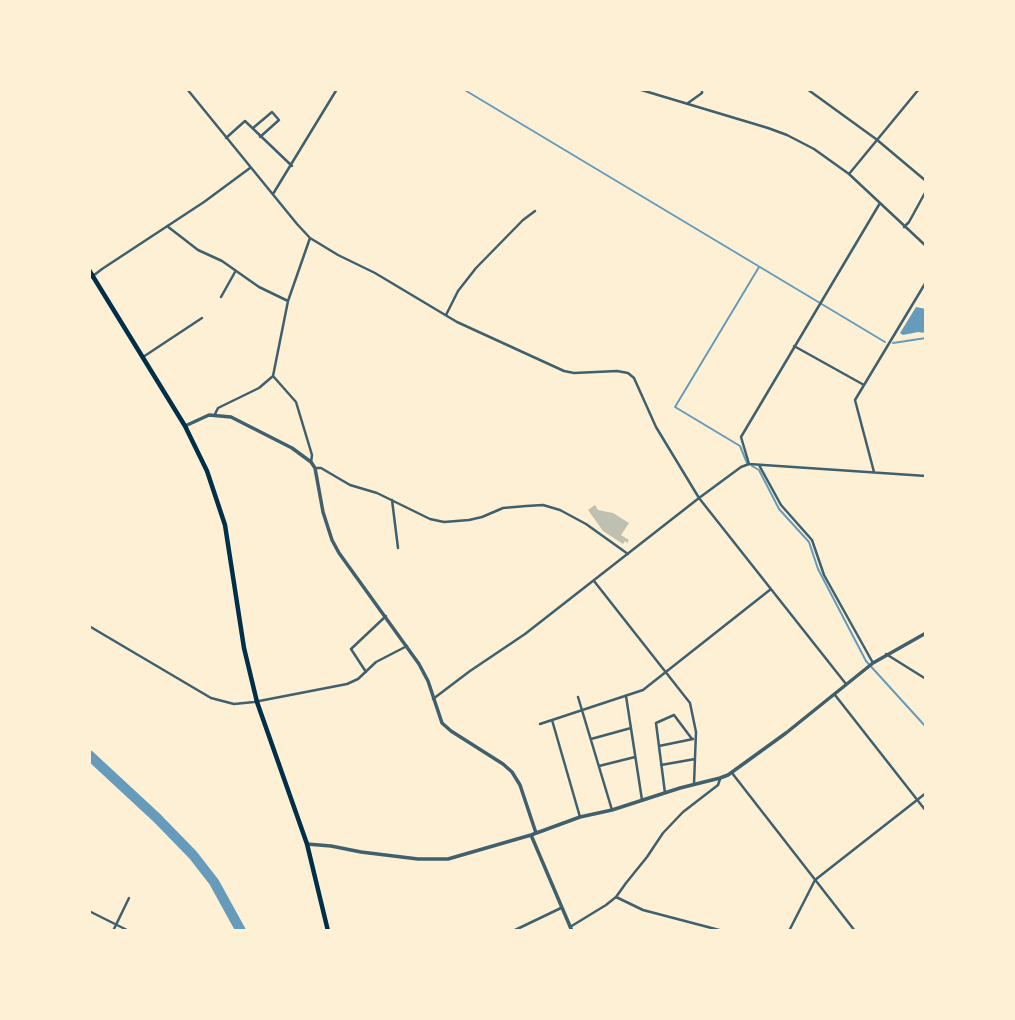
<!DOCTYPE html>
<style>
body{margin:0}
#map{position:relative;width:1015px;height:1020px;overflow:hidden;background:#fdf0d5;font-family:"Noto Sans",sans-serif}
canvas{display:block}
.frame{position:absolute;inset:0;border:91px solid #fdf0d5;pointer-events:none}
</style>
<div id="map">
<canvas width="1015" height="1020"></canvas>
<div class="frame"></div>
</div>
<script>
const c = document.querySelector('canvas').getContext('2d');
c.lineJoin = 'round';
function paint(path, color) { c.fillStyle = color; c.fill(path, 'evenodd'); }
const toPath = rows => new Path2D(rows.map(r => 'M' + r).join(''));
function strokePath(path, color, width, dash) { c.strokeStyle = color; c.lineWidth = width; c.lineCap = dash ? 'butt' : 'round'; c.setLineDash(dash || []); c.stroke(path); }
paint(toPath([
 [916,307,926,309,926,333,918,332,903,335,900,333]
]), '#669bbc');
strokePath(toPath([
 [463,89,885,342],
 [893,343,926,338],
 [747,463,740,446,675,407,759,267],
 [752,466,759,470,779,509,809,542,818,569,866,661,926,727]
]), '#669bbc', 2);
strokePath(toPath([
 [89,755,157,818,193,855,214,882,241,931]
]), '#669bbc', 10);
paint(toPath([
 [595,505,598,510,613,513,629,523,621,535,629,540,627,543,625,541,623,544,603,531,588,510]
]), '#bec0b2');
strokePath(toPath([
 [187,89,297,224,310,238,338,255,375,273,457,322,564,371,574,373,617,371,628,373,634,378,656,427,699,498,846,684],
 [638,89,768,128,787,135,814,149,849,174,926,246],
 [807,89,876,139,926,181],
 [688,103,702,93,702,89],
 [253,128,272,112,279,120,260,137],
 [226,138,245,121,292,166],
 [849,174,919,89],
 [273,194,337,89],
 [167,226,198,250,222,261,259,287,288,301],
 [904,227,909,222,926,191],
 [89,279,102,269,204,202,250,168],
 [221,297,235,272],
 [446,315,458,291,476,268,523,220,535,211],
 [794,346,864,385],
 [143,357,202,318],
 [273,376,296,402,312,455,311,462],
 [215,414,218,408,259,388,273,376,288,301,310,238],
 [749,464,741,437,880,203],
 [759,465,781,505,812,540,824,575,873,663],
 [317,468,321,468,350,485,377,493,430,519,444,522,469,520,482,517,503,508,526,506,543,505,560,510,586,524,628,554],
 [874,472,855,400,926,282],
 [392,500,398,548],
 [594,581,690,703,696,732,694,784],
 [89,626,211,698,234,704,254,702,347,684,358,679,376,662,407,646],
 [886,654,926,679],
 [366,672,351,649,386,616],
 [835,695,926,811],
 [626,696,642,800],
 [578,697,612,810],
 [433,699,470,671,525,634,699,498,741,467,749,464,926,476],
 [552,720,580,817],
 [540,724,643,690,771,589],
 [591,739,631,728],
 [659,746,693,739],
 [661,765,695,759],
 [599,766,635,757],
 [732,773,855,931],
 [665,793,656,723,674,715,692,739],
 [616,897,643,910,723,931],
 [89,911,129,931],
 [570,927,606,905,616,897,626,883,647,857,663,833,683,812,718,785,720,779],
 [113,931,129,898],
 [513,931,561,908],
 [789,931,815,880,926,793]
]), '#3f606c', 2.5);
strokePath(toPath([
 [185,426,209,415,231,417,292,448,311,462,315,468,323,512,332,540,339,553,419,664,428,681,442,723,451,731,503,764,512,772,520,785,536,833],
 [531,835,572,931],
 [307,844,331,846,361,852,418,859,448,859,531,835,580,817,612,810,680,788,720,778,728,775,786,733,873,663,926,633]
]), '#3f606c', 3.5);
strokePath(toPath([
 [89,270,185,426,207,471,225,525,244,648,257,702,307,844,328,931]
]), '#003049', 4.5);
</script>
